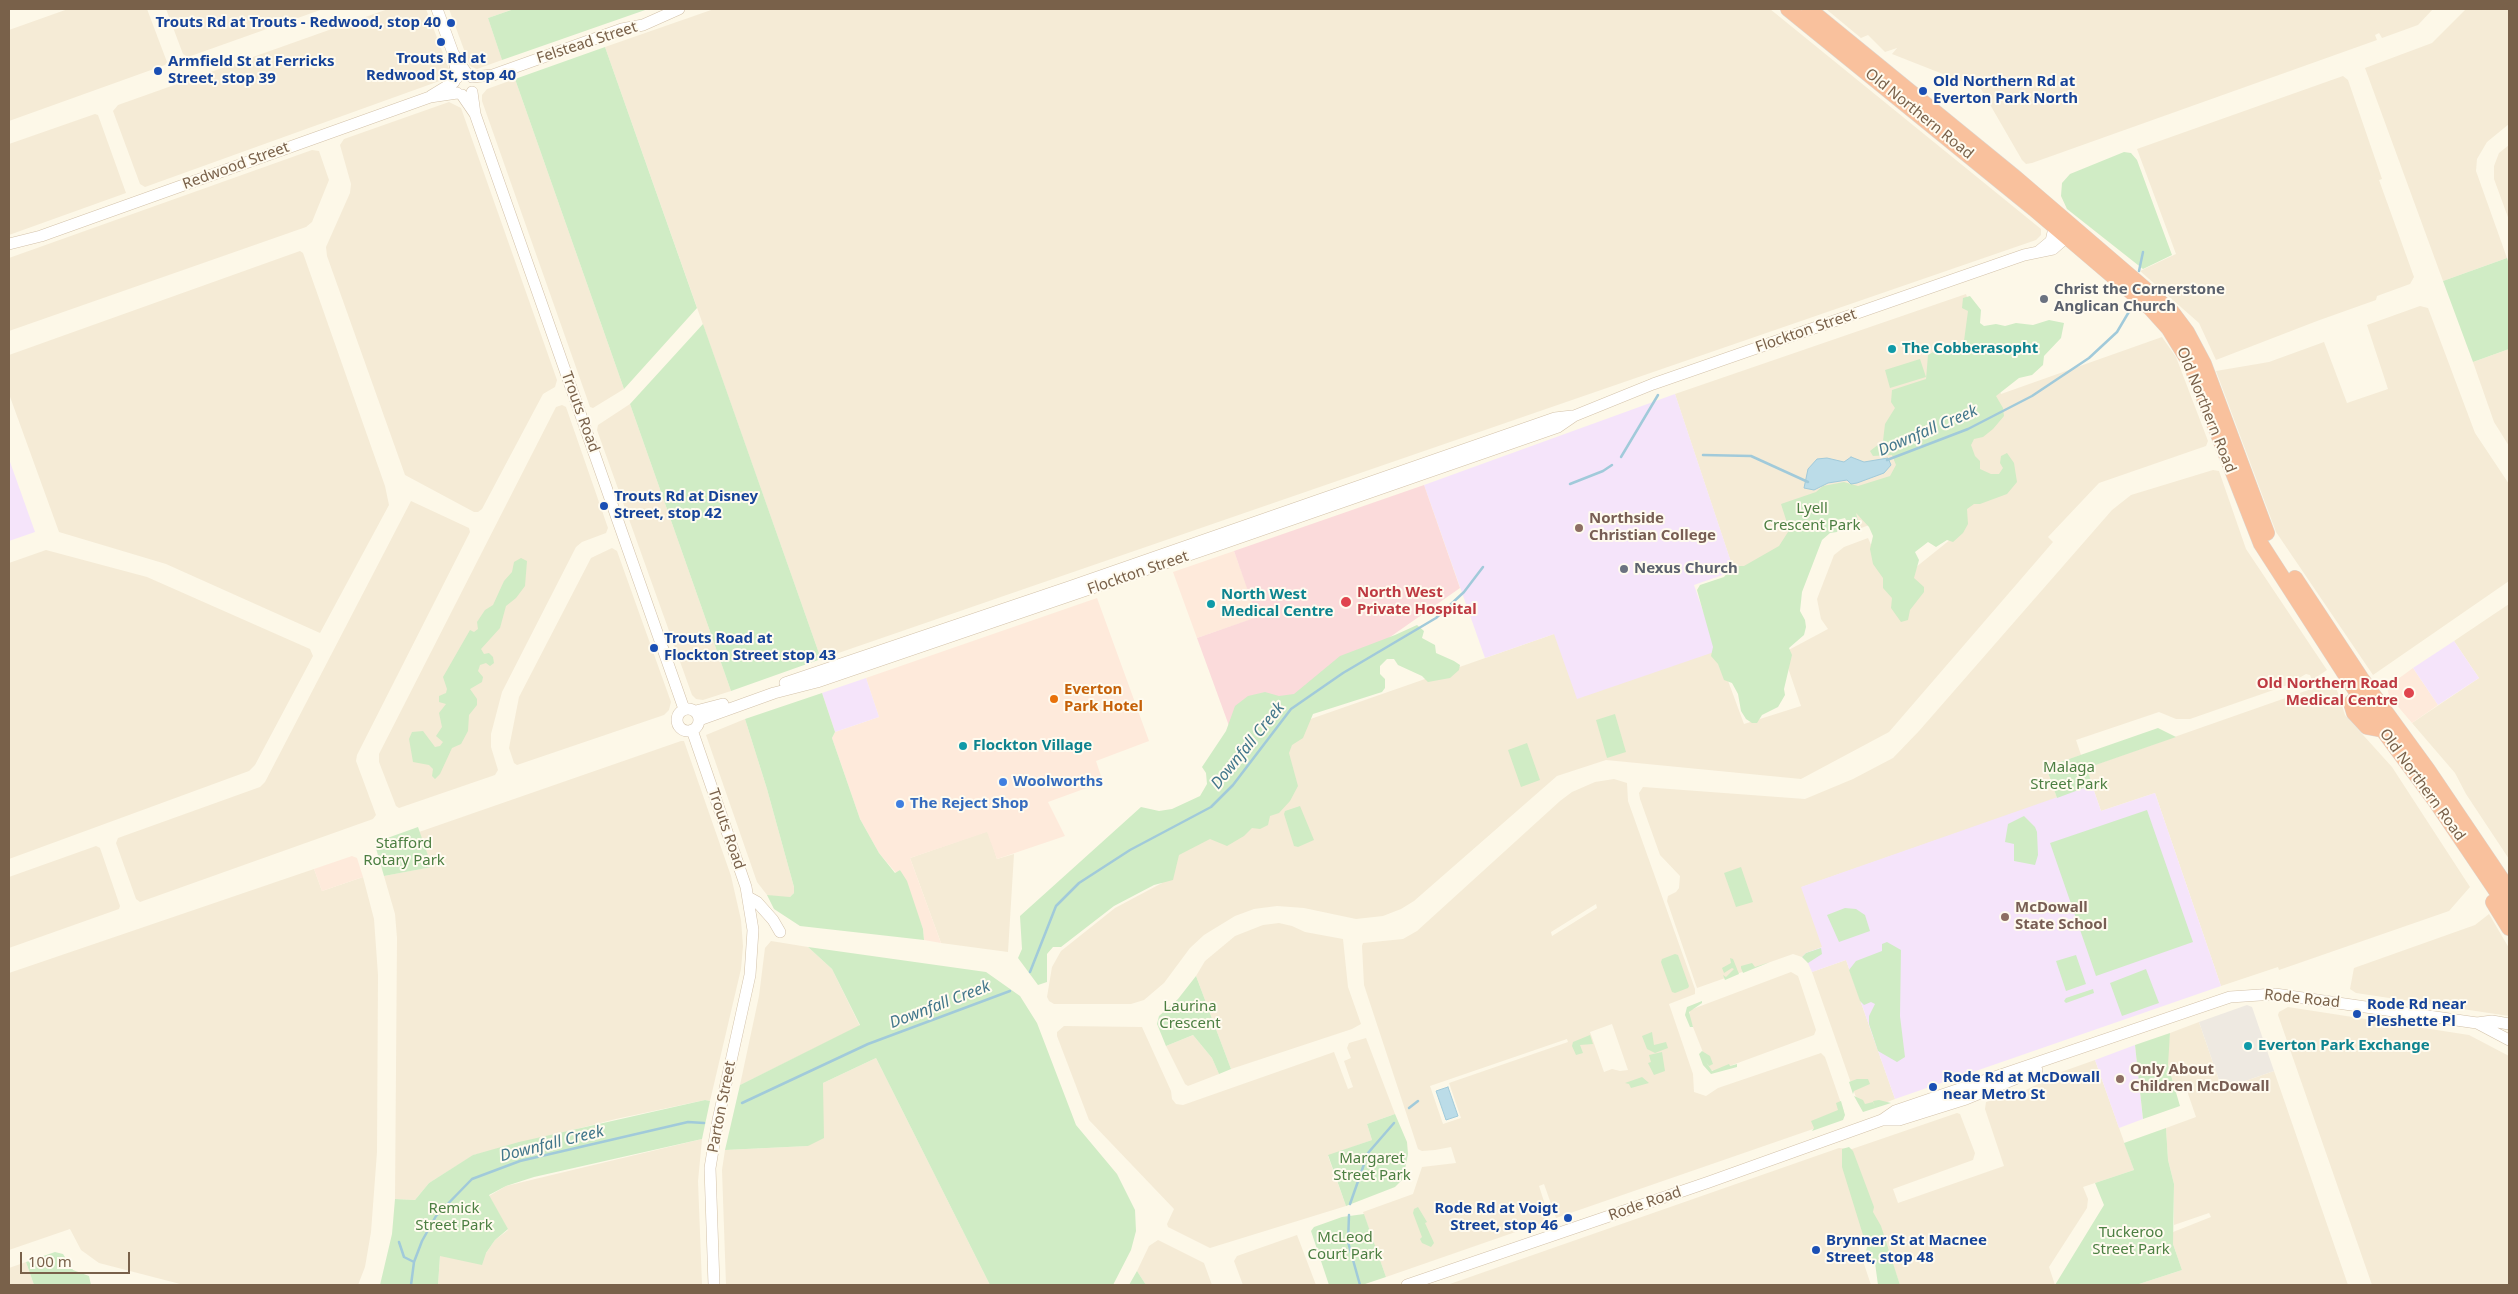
<!DOCTYPE html>
<style>
body{margin:0}
#map{position:relative;width:2518px;height:1294px;overflow:hidden;background:#fdf8e8;font-family:"Noto Sans",sans-serif}
canvas{display:block}
.frame{position:absolute;inset:0;border:10px solid #79614a;pointer-events:none}
.scale{position:absolute;left:20px;top:1252px;width:110px;height:22px;box-sizing:border-box;border:2px solid #79614a;border-top:0;padding-left:6px;font-size:15px;line-height:18px;white-space:nowrap;color:#79614a;-webkit-text-stroke:4px #fffbef;paint-order:stroke}
</style>
<div id="map">
<canvas width="2518" height="1294"></canvas>
<div class="frame"></div>
<div class="scale">100 m</div>
</div>
<script>
const c = document.querySelector('canvas').getContext('2d');
c.lineJoin = 'round';
function paint(path, color) { c.fillStyle = color; c.fill(path, 'evenodd'); }
const toPath = rows => new Path2D(rows.map(r => 'M' + r).join(''));
function strokePath(path, color, width, dash) { c.strokeStyle = color; c.lineWidth = width; c.lineCap = dash ? 'butt' : 'round'; c.setLineDash(dash || []); c.stroke(path); }
function write(font, color, halo, rows, align = 'center') {
  c.font = font + ' "Noto Sans",sans-serif'; c.lineWidth = 4; c.setLineDash([]); c.textBaseline = 'middle'; c.strokeStyle = halo; c.fillStyle = color; for (const [text, x, y, turn = 0] of rows) {
    c.save(); c.translate(x, y); c.rotate((+turn || 0) * Math.PI / 180); c.textAlign = isNaN(turn) ? turn : align; if (halo) c.strokeText(text, 0, 0); c.fillText(text, 0, 0); c.restore();
  }
}
paint(toPath([
 [68,9,147,9,167,62,165,65,9,121,9,30],
 [166,9,323,9,188,57,183,54],
 [388,9,426,9,449,69,445,79,145,187,140,184,113,111,118,105],
 [449,9,514,9,488,18,502,60,477,69,470,66],
 [714,9,1770,9,2041,229,2041,235,2036,240,821,659,605,47],
 [1826,9,2433,9,2418,25,2382,38,2379,33,2375,35,2377,40,2032,163,2026,164,2022,160,1981,89,1892,54,1897,48,1885,52,1868,35,1861,38],
 [2466,9,2509,9,2509,124,2487,142,2477,159,2476,171,2507,258,2443,281,2365,68,2432,43],
 [2343,76,2348,80,2382,179,2379,180,2414,277,2410,284,2377,296,2376,300,2317,321,2216,360,2199,323,2140,271,2176,254,2137,149],
 [515,79,624,389,593,408,590,407,482,101,482,95,487,89],
 [449,102,461,108,557,380,555,387,543,394,482,509,478,512,474,512,405,475,327,256,326,247,350,193,351,184,340,145,344,139],
 [95,114,98,115,126,193,9,235,9,144],
 [2509,145,2509,220,2494,179,2494,166,2499,153],
 [312,150,319,151,329,180,312,222,306,227,9,331,9,258],
 [300,251,303,253,385,486,389,505,320,633,166,564,59,532,9,394,9,355],
 [1966,294,2001,394,2162,337,2176,357,2208,441,2206,446,2099,483,2048,537,2053,542,1889,732,1801,779,1606,760,1557,776,1414,901,1401,909,1383,916,1356,919,1304,908,1277,906,1254,909,1235,916,1204,935,1190,948,1164,983,1144,1000,1131,1004,1054,1004,1049,1001,1047,997,1052,967,1061,951,1115,908,1162,883,1148,865,1279,730,1554,634,1717,651,1744,724,1801,706,1783,653,1828,629,1821,619,1817,599,1834,555,1844,547,1868,538,1890,588,1951,539,1923,506,1861,528,1844,482,1797,549,1734,571,1675,394],
 [2420,306,2428,308,2475,433,2509,484,2509,581,2373,675,2276,532,2216,371,2269,362,2324,342,2347,403,2388,389,2367,325],
 [2509,349,2509,446,2494,422,2473,362],
 [630,404,731,691,703,700,696,699,692,695,597,430,598,425],
 [562,405,566,407,608,528,606,533,582,542,576,547,502,692,491,734,491,747,498,770,495,775,399,808,396,806,379,762,379,754,556,407],
 [2213,470,2219,471,2246,549,2327,670,2312,680,2310,675,2306,674,2285,686,2190,719,2176,719,2159,712,2076,740,2081,755,2046,767,2057,798,1802,887,1823,947,1806,953,1802,957,1793,954,1697,988,1667,901,1668,896,1676,892,1679,888,1680,876,1660,855,1640,799,1639,793,1643,787,1805,799,1853,779,1893,758,1919,731,2112,510,2131,495],
 [411,501,469,528,470,532,357,755,356,761,376,815,373,819,140,902,136,899,116,843,118,838,260,787,265,782],
 [612,548,617,551,671,702,669,710,664,715,517,765,514,763,509,748,519,697,591,558],
 [46,550,147,577,310,649,313,656,255,765,249,771,9,859,9,563],
 [2509,604,2509,859,2466,794,2455,773,2412,723,2479,678,2454,641],
 [2334,681,2345,715,2392,767,2470,887,2449,911,2279,970,2278,967,2221,986,2155,793,2101,811,2086,768],
 [745,719,767,789,794,887,794,893,790,897,775,897,767,895,757,882,706,735],
 [681,741,684,741,731,876,741,920,743,946,741,969,710,1101,705,1100,616,1119,474,1155,429,1183,415,1200,395,1199,397,938,395,914,384,876,431,867,419,832],
 [1614,779,1627,783,1628,801,1695,989,1695,994,1669,1004,1693,1074,1694,1092,1706,1096,1718,1088,1821,1053,1825,1057,1844,1112,1842,1119,1556,1218,1544,1184,1539,1186,1550,1220,1386,1277,1363,1212,1413,1194,1422,1167,1456,1163,1451,1147,1435,1150,1422,1151,1418,1149,1364,985,1362,946,1363,943,1403,939,1417,931,1560,801,1572,792,1595,782],
 [1596,904,1597,908,1552,936,1551,932],
 [1612,1024,1628,1070,1620,1071,1612,1069,1604,1072,1590,1032],
 [1567,1039,1568,1042,1449,1083,1461,1118,1443,1124,1430,1086],
 [988,831,997,859,1014,854,1008,952,941,943,910,858],
 [96,846,100,848,120,906,119,909,9,948,9,877],
 [314,869,322,891,363,877,374,919,378,975,377,1152,371,1232,365,1267,358,1285,184,1285,99,1263,81,1250,70,1229,9,1250,9,973],
 [2489,914,2509,948,2509,1016,2356,993,2350,989,2354,968,2475,925],
 [1279,923,1292,926,1305,932,1343,939,1348,987,1361,1024,1352,1029,1231,1069,1196,976,1205,961,1235,936,1263,925],
 [771,941,808,947,832,969,860,1026,740,1085,759,996,765,948],
 [1846,960,1895,1099,1867,1110,1858,1103,1812,972],
 [1791,972,1798,976,1816,1030,1814,1035,1716,1071,1710,1070,1689,1017,1690,1010],
 [2288,1007,2469,1035,2509,1056,2509,1285,2372,1285,2278,1015,2279,1012],
 [2199,1022,2222,1089,2274,1071,2348,1285,2136,1285,2182,1270,2173,1244,2173,1232,2211,1217,2209,1213,2174,1225,2174,1184,2168,1160,2166,1128,2196,1117,2184,1082,2174,1085,2168,1065,2168,1050,2170,1033],
 [1064,1026,1142,1027,1171,1091,1172,1099,1176,1104,1183,1105,1334,1052,1348,1089,1353,1087,1344,1061,1351,1058,1347,1048,1349,1043,1366,1038,1395,1114,1367,1124,1372,1140,1328,1156,1346,1206,1210,1248,1168,1227,1167,1224,1174,1209,1089,1120,1057,1036,1057,1032],
 [1193,1035,1212,1058,1219,1074,1188,1086,1185,1084,1166,1046],
 [876,1058,990,1285,726,1285,722,1170,725,1150,808,1146,823,1083],
 [2095,1060,2134,1170,2083,1187,2088,1199,2087,1208,2049,1267,2055,1285,1900,1285,1882,1234,1857,1243,1871,1285,1447,1285,1839,1148,1852,1149,1957,1113,1960,1114,1975,1153,1973,1160,1893,1189,1898,1203,2004,1166,1985,1109,1986,1102,2024,1091,2064,1071],
 [702,1139,698,1181,702,1285,438,1285,440,1256,486,1253,495,1240,508,1230,489,1196,506,1186],
 [1297,1235,1316,1285,1243,1285,1234,1261,1237,1256],
 [1158,1240,1204,1263,1212,1285,1146,1285,1137,1271,1149,1246],
 [26,1262,34,1285,9,1285,9,1268]
]), '#f5ebd6');
paint(toPath([
 [1234,551,1258,617,1197,638,1173,572],
 [1097,598,1149,741,1096,761,1103,782,1048,802,1065,836,997,859,987,832,910,858,941,943,924,940,923,929,900,870,896,873,879,853,860,819,832,738,835,732,879,717,866,678],
 [2413,668,2438,705,2412,723,2389,696,2387,687],
 [352,856,357,858,363,877,322,891,314,869]
]), '#feeadb');
paint(toPath([
 [2247,1005,2252,1007,2274,1071,2222,1089,2199,1022]
]), '#eee9e1');
paint(toPath([
 [1675,394,1734,571,1694,585,1717,651,1577,699,1554,634,1485,658,1424,485],
 [9,459,35,532,9,541],
 [2454,641,2479,678,2438,705,2413,668],
 [866,678,879,717,835,732,822,693],
 [2092,785,2101,811,2155,793,2221,986,1895,1099,1846,960,1812,972,1807,961,1802,957,1806,953,1822,947,1801,887],
 [2135,1045,2143,1119,2119,1128,2095,1060]
]), '#f5e4fa');
paint(toPath([
 [1424,485,1460,588,1236,745,1197,638,1257,617,1234,551]
]), '#fbdbdb');
paint(toPath([
 [514,9,648,9,502,60,488,18],
 [605,47,697,308,624,389,515,79],
 [2124,152,2131,153,2137,160,2172,255,2143,269,2067,209,2061,196,2062,183,2070,174],
 [2507,258,2509,264,2509,349,2473,362,2443,281],
 [1970,296,1981,310,1980,323,1984,326,1996,324,2005,326,2016,323,2033,325,2049,320,2064,323,2061,338,2044,356,2043,365,2032,375,2019,378,1996,396,2003,408,2004,416,1993,429,1983,437,1974,439,1971,445,1975,456,1980,461,1980,469,1991,474,1999,474,2003,468,2000,463,2001,456,2007,453,2014,463,2017,482,2007,494,1980,504,1974,504,1967,509,1968,524,1963,533,1953,542,1947,540,1936,547,1928,542,1915,552,1919,560,1914,578,1924,587,1924,592,1910,610,1908,620,1901,622,1891,608,1892,598,1883,588,1883,578,1873,564,1870,549,1873,536,1869,527,1856,513,1858,520,1848,524,1845,518,1837,520,1839,527,1837,532,1830,533,1822,540,1802,592,1800,611,1805,620,1806,627,1804,635,1789,648,1792,655,1784,689,1785,695,1778,707,1762,715,1757,723,1752,723,1746,719,1741,711,1738,694,1732,683,1724,680,1718,664,1711,656,1713,647,1697,590,1700,585,1724,577,1733,566,1744,566,1779,546,1788,532,1788,526,1781,504,1816,492,1823,486,1844,482,1858,486,1890,476,1896,465,1892,455,1873,456,1870,451,1883,441,1885,424,1895,408,1891,402,1892,390,1926,379,1928,355,1937,350,1953,351,1964,341,1968,311,1962,308,1963,298],
 [703,324,821,659,731,691,630,404],
 [1920,359,1926,377,1890,388,1885,370],
 [521,558,527,561,525,586,516,598,506,606,500,628,481,649,484,654,489,653,493,657,494,663,490,666,486,663,480,665,478,671,483,677,482,682,470,689,477,699,477,705,469,715,468,731,461,744,452,748,440,774,435,779,432,776,433,769,429,765,413,762,409,739,412,732,423,731,435,747,440,746,443,742,436,736,442,727,439,713,446,704,439,702,439,696,446,693,447,689,443,677,470,630,474,632,478,629,477,622,485,610,493,605,504,581,512,572,514,562],
 [1417,625,1424,631,1422,638,1435,645,1436,653,1454,661,1460,665,1459,670,1450,678,1428,682,1422,676,1398,665,1394,659,1387,659,1380,666,1380,674,1385,679,1385,688,1382,692,1313,714,1303,738,1292,745,1289,753,1298,786,1290,801,1279,813,1270,816,1268,825,1260,829,1252,828,1244,836,1227,846,1210,839,1179,855,1173,880,1154,885,1114,906,1061,947,1053,947,1047,954,1047,982,1038,985,1018,958,1022,949,1020,916,1141,807,1159,811,1172,809,1200,796,1207,784,1206,773,1202,767,1226,731,1235,706,1248,696,1265,692,1279,696,1294,694,1340,656,1395,635],
 [822,693,835,732,832,738,860,819,879,853,895,873,900,870,907,881,923,929,924,940,800,926,774,909,767,895,790,897,794,893,794,887,767,789,745,719],
 [1615,714,1626,752,1607,758,1596,720],
 [2158,728,2176,737,2087,768,2092,785,2057,798,2046,767],
 [1527,743,1540,780,1521,787,1508,750],
 [1300,806,1314,840,1298,847,1294,846,1284,814,1285,811],
 [2147,810,2193,942,2096,976,2050,843],
 [2024,816,2035,827,2037,832,2038,855,2035,865,2014,861,2014,844,2005,842,2008,824],
 [418,827,432,867,384,876,375,845,379,841],
 [1741,867,1753,902,1736,907,1724,873],
 [1845,908,1856,909,1865,915,1870,931,1839,942,1827,915],
 [1887,942,1901,950,1900,1016,1905,1057,1897,1062,1878,1051,1869,1024,1869,1016,1875,1004,1871,1002,1864,1005,1860,1001,1849,970,1856,961,1882,951,1882,944],
 [808,947,986,972,1020,996,1037,1023,1076,1125,1117,1174,1135,1210,1136,1231,1131,1250,1113,1285,990,1285,876,1058,823,1083,824,1138,808,1146,725,1150,740,1085,860,1025,832,969],
 [1821,948,1822,954,1808,963,1802,957,1806,953],
 [1675,954,1678,955,1689,986,1688,988,1675,993,1672,992,1661,962,1662,959],
 [2076,955,2086,984,2066,991,2056,961],
 [1730,958,1733,959,1739,974,1725,980,1723,975,1726,977,1734,969,1732,968,1724,973,1722,968,1731,963],
 [1770,962,1743,973,1741,968,1741,966,1752,963,1755,967],
 [2146,969,2159,1003,2122,1016,2110,983],
 [1196,976,1231,1069,1219,1074,1212,1058,1193,1035,1166,1046,1157,1024,1159,1016,1178,999],
 [2093,989,2094,993,2066,1003,2064,1001,2066,998],
 [1702,1001,1702,1003,1689,1012,1693,1027,1690,1027,1685,1015,1687,1007],
 [1652,1032,1654,1045,1666,1042,1668,1048,1655,1053,1647,1049,1642,1036],
 [2170,1033,2168,1065,2180,1106,2143,1119,2135,1045],
 [1590,1035,1593,1044,1580,1045,1583,1053,1576,1055,1572,1046,1573,1042],
 [1702,1051,1710,1056,1713,1064,1709,1066,1706,1062,1712,1071,1729,1064,1730,1066,1737,1064,1737,1067,1711,1074,1703,1065,1699,1054],
 [1662,1052,1665,1071,1654,1075,1648,1063,1651,1062,1649,1055],
 [1642,1077,1649,1083,1631,1088,1629,1084,1625,1083],
 [1857,1079,1868,1079,1870,1084,1854,1091,1853,1094,1849,1082],
 [1854,1096,1863,1100,1865,1104,1873,1102,1875,1107,1873,1101,1879,1100,1891,1103,1863,1112],
 [705,1100,710,1101,702,1139,534,1177,506,1186,489,1195,508,1229,495,1240,486,1253,482,1265,440,1256,438,1285,380,1285,392,1234,395,1199,415,1200,429,1183,473,1155,519,1142],
 [1841,1101,1845,1115,1843,1120,1812,1131,1814,1128,1811,1121,1838,1110,1836,1103],
 [1395,1114,1407,1142,1408,1154,1403,1179,1395,1187,1346,1206,1328,1155,1372,1140,1367,1124],
 [2166,1128,2168,1160,2174,1184,2173,1244,2182,1270,2136,1285,2055,1285,2104,1205,2095,1183,2134,1170,2124,1143],
 [1849,1147,1853,1151,1874,1207,1873,1212,1881,1226,1900,1285,1878,1285,1875,1263,1866,1251,1868,1243,1862,1240,1863,1235,1842,1167,1842,1149],
 [1418,1207,1427,1222,1425,1223,1434,1243,1431,1247,1422,1243,1420,1239,1422,1237,1413,1213,1414,1209],
 [1364,1214,1386,1277,1362,1285,1329,1285,1311,1231,1314,1227,1342,1217],
 [55,1252,63,1254,73,1270,89,1276,91,1285,34,1285,26,1262],
 [1137,1271,1146,1285,1129,1285]
]), '#d0ecc5');
const water = toPath([
 [1851,457,1864,462,1888,458,1891,465,1884,473,1857,483,1851,484,1847,480,1828,483,1814,490,1804,488,1808,469,1817,459,1827,458,1844,462,1851,457],
 [1448,1087,1458,1116,1446,1120,1436,1091,1448,1087]
]);
paint(water, '#bbdce8');
strokePath(water, '#a1cada', 1);
strokePath(toPath([
 [2139,271,2143,252],
 [1703,455,1751,456,1808,482],
 [1621,457,1658,395],
 [1887,460,1968,429,2032,396,2089,358,2117,332,2130,310],
 [1570,484,1603,471,1612,465],
 [1030,972,1056,906,1079,883,1130,850,1211,807,1233,785,1291,709,1343,673,1436,618,1464,592,1483,567],
 [742,1103,868,1044,1010,991],
 [1409,1108,1418,1101],
 [1350,1204,1368,1153,1394,1123],
 [1349,1215,1348,1242,1360,1285],
 [399,1242,404,1257,414,1262],
 [411,1285,414,1262,422,1241,436,1216,472,1179,520,1161,688,1122,704,1123]
]), '#a1cada', 2.5);
const secondary = toPath([
 [437,9,453,53,457,78],
 [453,53,467,74],
 [472,77,493,75,622,29,643,25,679,9],
 [472,92,475,114,684,709],
 [462,95,475,114],
 [431,96,454,82],
 [9,244,41,236,430,97,457,93],
 [2039,251,2051,241,2054,228],
 [785,683,1069,587,1555,418,1572,416],
 '677 720a11 11 0 1 1 22 0a11 11 0 1 1-22 0Z',
 [696,711,723,704],
 [699,720,774,693,817,682,1224,543,1558,427,1574,416,1653,384,2024,255,2053,249,2061,242,2065,229],
 [692,730,746,887,753,930,750,975,718,1120,710,1168,714,1285],
 [748,897,757,902,773,920,780,932],
 [2477,1023,2509,1040],
 [1882,1120,1899,1120,1966,1099,2037,1070],
 [1407,1285,1709,1182,1882,1120,1895,1111,2230,997,2275,994,2477,1023,2492,1021,2509,1024]
]);
const highway = toPath([
 [1788,9,2034,209,2150,308,2169,329,2191,365,2261,544,2368,710,2436,802,2509,910],
 [1809,9,2016,178,2172,312,2187,332,2204,364,2267,533],
 [2295,578,2361,678,2428,770,2509,890],
 [2359,695,2351,703,2354,713,2367,727,2383,730],
 [2493,902,2509,928]
]);
strokePath(secondary, '#d3c2aa', 12);
strokePath(highway, '#dcd6d0', 16);
strokePath(secondary, '#fff', 11);
strokePath(highway, '#f9c19d', 15);
for (const [x, y, r, color] of [
 [451,23,5,"#1a4fb4"],
 [441,42,5,"#1a4fb4"],
 [158,71,5,"#1a4fb4"],
 [1923,91,5,"#1a4fb4"],
 [2044,299,5,"#6b7280"],
 [1892,349,5,"#0f9aa8"],
 [604,506,5,"#1a4fb4"],
 [1579,528,5,"#8d6e63"],
 [1624,569,5,"#6b7280"],
 [1346,602,6,"#e0444e"],
 [1211,604,5,"#0f9aa8"],
 [654,648,5,"#1a4fb4"],
 [2409,693,6,"#e0444e"],
 [1054,699,5,"#e8710a"],
 [963,746,5,"#0f9aa8"],
 [1003,782,5,"#3f7fe0"],
 [900,804,5,"#3f7fe0"],
 [2005,917,5,"#8d6e63"],
 [2357,1014,5,"#1a4fb4"],
 [2248,1046,5,"#0f9aa8"],
 [2120,1079,5,"#8d6e63"],
 [1933,1087,5,"#1a4fb4"],
 [1568,1218,5,"#1a4fb4"],
 [1816,1250,5,"#1a4fb4"]
]) { const dot = new Path2D(); dot.arc(x, y, r, 0, 2 * Math.PI); c.fillStyle = color; c.fill(dot); strokePath(dot, '#fffbef', 2); }
write('bold 15px', '#164399', '#fffbef', [
 ["Trouts Rd at Trouts - Redwood, stop 40",441,23,"right"],
 ["Trouts Rd at",441,59,"center"],
 ["Redwood St, stop 40",441,76,"center"],
 ["Armfield St at Ferricks",168,62],
 ["Street, stop 39",168,79],
 ["Old Northern Rd at",1933,82],
 ["Everton Park North",1933,99],
 ["Trouts Rd at Disney",614,497],
 ["Street, stop 42",614,514],
 ["Trouts Road at",664,639],
 ["Flockton Street stop 43",664,656],
 ["Rode Rd near",2367,1005],
 ["Pleshette Pl",2367,1022],
 ["Rode Rd at McDowall",1943,1078],
 ["near Metro St",1943,1095],
 ["Rode Rd at Voigt",1558,1209,"right"],
 ["Street, stop 46",1558,1226,"right"],
 ["Brynner St at Macnee",1826,1241],
 ["Street, stop 48",1826,1258]
], 'left');
write('15px', '#79614a', '#fffbef', [
 ["Felstead Street",587,43,-18],
 ["Old Northern Road",1919,114,39],
 ["Redwood Street",236,166,-20],
 ["Flockton Street",1806,331,-19],
 ["Old Northern Road",2206,410,68],
 ["Trouts Road",580,412,70],
 ["Flockton Street",1138,573,-19],
 ["Old Northern Road",2422,785,54],
 ["Trouts Road",726,829,71],
 ["Rode Road",2302,999,6],
 ["Parton Street",722,1107,-79],
 ["Rode Road",1645,1204,-19]
]);
write('bold 15px', '#5b616d', '#fffbef', [
 ["Christ the Cornerstone",2054,290],
 ["Anglican Church",2054,307],
 ["Nexus Church",1634,569]
], 'left');
write('bold 15px', '#0d838f', '#fffbef', [
 ["The Cobberasopht",1902,349],
 ["North West",1221,595],
 ["Medical Centre",1221,612],
 ["Flockton Village",973,746],
 ["Everton Park Exchange",2258,1046]
], 'left');
write('15px', '#4c7f42', '#fffbef', [
 ["Lyell",1812,509],
 ["Crescent Park",1812,526],
 ["Malaga",2069,768],
 ["Street Park",2069,785],
 ["Stafford",404,844],
 ["Rotary Park",404,861],
 ["Laurina",1190,1007],
 ["Crescent",1190,1024],
 ["Margaret",1372,1159],
 ["Street Park",1372,1176],
 ["Remick",454,1209],
 ["Street Park",454,1226],
 ["Tuckeroo",2131,1233],
 ["Street Park",2131,1250],
 ["McLeod",1345,1238],
 ["Court Park",1345,1255]
]);
write('bold 15px', '#785e54', '#fffbef', [
 ["Northside",1589,519],
 ["Christian College",1589,536],
 ["McDowall",2015,908],
 ["State School",2015,925],
 ["Only About",2130,1070],
 ["Children McDowall",2130,1087]
], 'left');
write('bold 15px', '#be3a42', '#fffbef', [
 ["North West",1357,593],
 ["Private Hospital",1357,610],
 ["Old Northern Road",2398,684,"right"],
 ["Medical Centre",2398,701,"right"]
], 'left');
write('bold 15px', '#c56008', '#fffbef', [
 ["Everton",1064,690],
 ["Park Hotel",1064,707]
], 'left');
write('bold 15px', '#366cbe', '#fffbef', [
 ["Woolworths",1013,782],
 ["The Reject Shop",910,804]
], 'left');
write('italic 16px', '#43778c', '#fffbef', [
 ["Downfall Creek",1928,431,-23],
 ["Downfall Creek",1248,746,-51],
 ["Downfall Creek",940,1005,-21],
 ["Downfall Creek",552,1144,-14]
]);
</script>
